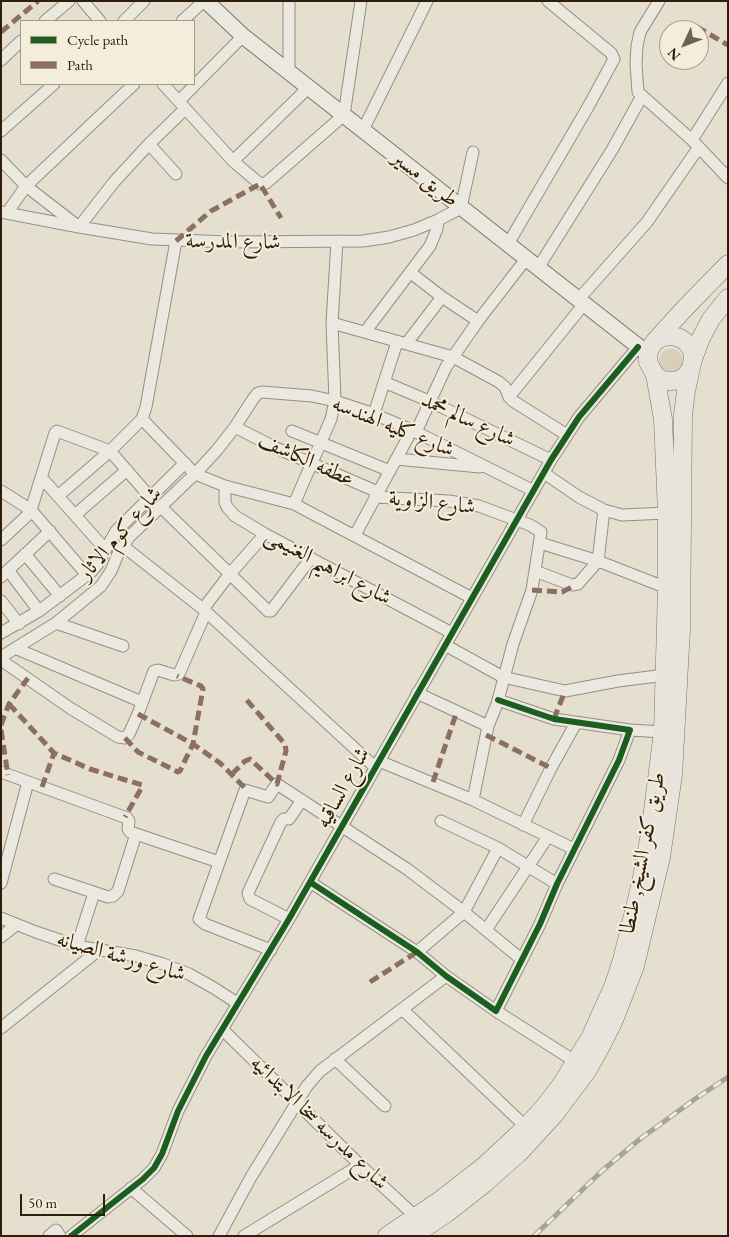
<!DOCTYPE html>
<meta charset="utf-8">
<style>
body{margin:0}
#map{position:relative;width:729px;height:1237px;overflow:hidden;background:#e5dfd0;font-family:"EB Garamond",serif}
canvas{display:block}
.frame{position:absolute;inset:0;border:2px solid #301d0a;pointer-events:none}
.legend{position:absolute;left:20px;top:20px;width:175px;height:65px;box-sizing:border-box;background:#f4eddb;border:1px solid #a69a87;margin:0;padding:6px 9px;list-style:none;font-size:15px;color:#301d0a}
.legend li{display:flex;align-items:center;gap:10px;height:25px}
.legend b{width:25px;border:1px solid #a69a87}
.north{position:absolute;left:659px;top:20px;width:50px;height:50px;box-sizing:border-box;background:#f4eddb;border:1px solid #a69a87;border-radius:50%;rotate:227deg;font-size:14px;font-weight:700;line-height:20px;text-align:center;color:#301d0a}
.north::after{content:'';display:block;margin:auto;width:18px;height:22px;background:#6f614f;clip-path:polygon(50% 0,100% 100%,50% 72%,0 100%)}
.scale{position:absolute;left:20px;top:1194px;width:85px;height:22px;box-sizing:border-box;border:2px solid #301d0a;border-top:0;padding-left:6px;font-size:15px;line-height:18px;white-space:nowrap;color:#301d0a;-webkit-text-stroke:4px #f4eddb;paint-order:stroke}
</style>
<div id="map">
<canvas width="729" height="1237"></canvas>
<div class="frame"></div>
<ul class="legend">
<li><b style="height:6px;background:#1b5e20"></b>Cycle path</li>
<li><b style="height:6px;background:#8d6e63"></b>Path</li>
</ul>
<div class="north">N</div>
<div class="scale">50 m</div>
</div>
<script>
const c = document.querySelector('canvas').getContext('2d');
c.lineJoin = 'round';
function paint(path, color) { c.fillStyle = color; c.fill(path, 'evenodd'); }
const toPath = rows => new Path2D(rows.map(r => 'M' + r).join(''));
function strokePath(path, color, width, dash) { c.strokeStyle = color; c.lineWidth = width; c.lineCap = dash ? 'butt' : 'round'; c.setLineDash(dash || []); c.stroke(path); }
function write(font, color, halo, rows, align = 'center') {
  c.font = font + ' "EB Garamond",Amiri,serif'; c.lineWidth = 4; c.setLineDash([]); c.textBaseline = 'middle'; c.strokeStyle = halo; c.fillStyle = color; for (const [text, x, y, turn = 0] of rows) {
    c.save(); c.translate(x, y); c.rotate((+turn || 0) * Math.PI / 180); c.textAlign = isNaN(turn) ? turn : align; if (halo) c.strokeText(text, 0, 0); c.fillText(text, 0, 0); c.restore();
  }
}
paint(toPath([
 '659 361a12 12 0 1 1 24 0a12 12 0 1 1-24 0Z'
]), '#d8ceb9');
const street = toPath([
 [83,1,100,21],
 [289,1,289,72],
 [659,1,640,32,637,46,636,64,638,92,692,140,728,178],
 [45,21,69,1],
 [124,21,144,1],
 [182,21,204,1],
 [1,60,21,41],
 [163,84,233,161,260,184,266,183,344,115,361,1],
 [179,101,243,36],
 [363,130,427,1],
 [1,131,54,84],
 [692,140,728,83],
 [149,144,185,109],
 [1,160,26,186,79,227,114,182,149,144,176,174],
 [233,161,309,87],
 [1,212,79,227,152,239,229,242,363,241,389,237,414,230,438,220,461,208,473,152],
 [7,213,26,186,134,84],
 [508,244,588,107,614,59,611,53,548,1],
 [538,268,612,150,642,96],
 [411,273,442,297,478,321],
 [578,300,647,222,699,147],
 [332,323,453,357,499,382,505,387,509,397,513,401,567,435],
 [365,332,430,246,437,229,438,220],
 [406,344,442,297],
 [384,382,429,401,551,460],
 [509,397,584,304],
 [374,414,397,342],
 [142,419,195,474,225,486,294,504,472,598],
 [235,427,276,448,378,492],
 [292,431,390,471],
 [416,432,446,367,478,321,526,259],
 [396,459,480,467],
 [544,473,579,497,604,510,622,515,667,513],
 [41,477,105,549],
 [225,486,225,502,227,507,235,516,265,534,452,633],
 [1,491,31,510,87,575],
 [58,496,110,451,142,419,146,407,176,241],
 [375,497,449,501,479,506,530,525,541,532,532,590,513,644,497,704,488,726,473,800],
 [294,504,331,419,335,401,332,323,337,241],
 [161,507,268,611,271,611,311,558],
 [75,515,127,470],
 [355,535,412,430],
 [1,540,30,513,55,433,57,431,110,451,150,497],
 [540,543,598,561,667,588],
 [123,546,203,609,375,767],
 [25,554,60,596],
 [8,570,39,611],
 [535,571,572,585,578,584,598,561,604,510],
 [1,577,50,531],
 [1,601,19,624],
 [203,609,229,575,265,534],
 [56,623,123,646],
 [1,633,39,611,91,572,97,565,116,531,185,463],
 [445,645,503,677,565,691,618,681,665,675],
 [17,649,142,702],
 [1,657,56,623,101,586,111,571,118,554,129,537,195,474,217,450,235,427,253,399,258,393,262,392,312,396,335,401,374,414,416,432,534,491],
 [1,660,70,708,118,737,125,738,129,734,138,714,154,671,158,670,174,675,179,674,206,612],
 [417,693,488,726],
 [630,730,663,732],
 [379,761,473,800,574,849],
 [1,772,127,818,129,821,128,829,130,832,219,862],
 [441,821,498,848,557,884],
 [523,825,551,768,576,723],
 [54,879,108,897,113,896,118,891,136,834],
 [310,882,417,952,446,976,496,1011,540,924,557,884,619,760,630,730,554,719,498,700],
 [1,883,28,782],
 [1,918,36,932,77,946,136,956,163,964,189,974,214,988,237,1003],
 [289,919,250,899,248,893,281,822,284,819,289,819,302,800],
 [486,930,547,838],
 [1,937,16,925],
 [77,946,94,893],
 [271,950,205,924,199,919,245,790,268,797,277,784,407,869,464,912,521,959],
 [417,952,464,912,498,848],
 [402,1009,526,1127],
 [496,1011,576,1062],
 [1,1028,99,950],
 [222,1029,360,1165,416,1217],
 [335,1059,385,1106],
 [131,1188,187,1236],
 [49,1236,56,1230,60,1236],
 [71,1236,143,1179,154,1168,162,1154,178,1111,206,1056,289,919,551,460,579,417,638,347],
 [219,1236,251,1177,307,1086,320,1071,446,976],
 [244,1236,360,1165]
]);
const secondary = toPath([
 [206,1,243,36,648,354]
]);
const primary = toPath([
 [655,341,663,337,672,336,680,338,687,343,692,350,693,359,691,368,686,375,679,380,671,381,662,380,655,375,648,362,648,354,651,347,655,341,686,307,728,264],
 [693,359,701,338,711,319,728,298],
 [387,1236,439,1201,484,1166,526,1127,544,1107,561,1085,590,1038,613,987,622,960,641,883,650,834,663,732,667,588,667,513,663,419,655,375],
 [413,1236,447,1213,484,1184,520,1152,554,1115,587,1071,601,1046,614,1020,635,966,661,857,673,775,681,629,683,415,686,391,691,368]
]);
strokePath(street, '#958f84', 13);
strokePath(secondary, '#7b746a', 17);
strokePath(primary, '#7b746a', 19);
strokePath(street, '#ebe8e0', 11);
strokePath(secondary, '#ebe8e0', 15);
strokePath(primary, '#e8e4db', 18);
const rail = toPath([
 [534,1236,603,1170,640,1139,695,1099,728,1077]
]);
strokePath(rail, '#a7a39a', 5);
strokePath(rail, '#f4eddb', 3, [9]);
strokePath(toPath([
 [697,27,728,45],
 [1,32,38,1],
 [176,241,211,211,260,184,281,218],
 [532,590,562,592,574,586],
 [9,704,54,753,90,769,142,785,142,787,125,817],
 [138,714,193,744,220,763,246,789],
 [554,719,565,691],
 [1,725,9,704,28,678],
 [1,730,8,775],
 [486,735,551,768],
 [125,738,138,752,178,772,180,771,193,744,203,689,201,686,177,676],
 [232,774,245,761,250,759,277,784,286,751,285,744,244,697],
 [433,782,457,711],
 [42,787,54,753],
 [370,982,417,952]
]), '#8d6e63', 5, [10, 5]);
strokePath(toPath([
 [310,882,417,952,446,976,496,1011,540,924,557,884,619,760,630,730,554,719,498,700],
 [71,1236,143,1179,154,1168,162,1154,178,1111,206,1056,289,919,551,460,579,417,638,347]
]), '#1b5e20', 6);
write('22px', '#301d0a', '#f4eddb', [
 ["طريق مسير",425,179,38],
 ["شارع المدرسة",233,242,1],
 ["شارع سالم محمد",468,420,25],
 ["شارع كليه الهندسه",393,427,22],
 ["عطفه الكاشف",306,460,24],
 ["شارع الزاوية",432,503,6],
 ["شارع كوم الاثار",120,534,-49],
 ["شارع ابراهيم الغنيمى",328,567,28],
 ["شارع الساقيه",343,788,-61],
 ["طريق كفر الشيخ, طنطا",643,853,-79],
 ["شارع ورشة الصيانه",121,957,16],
 ["شارع مدرسه سخا الابتدائيه",319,1123,44]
]);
</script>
